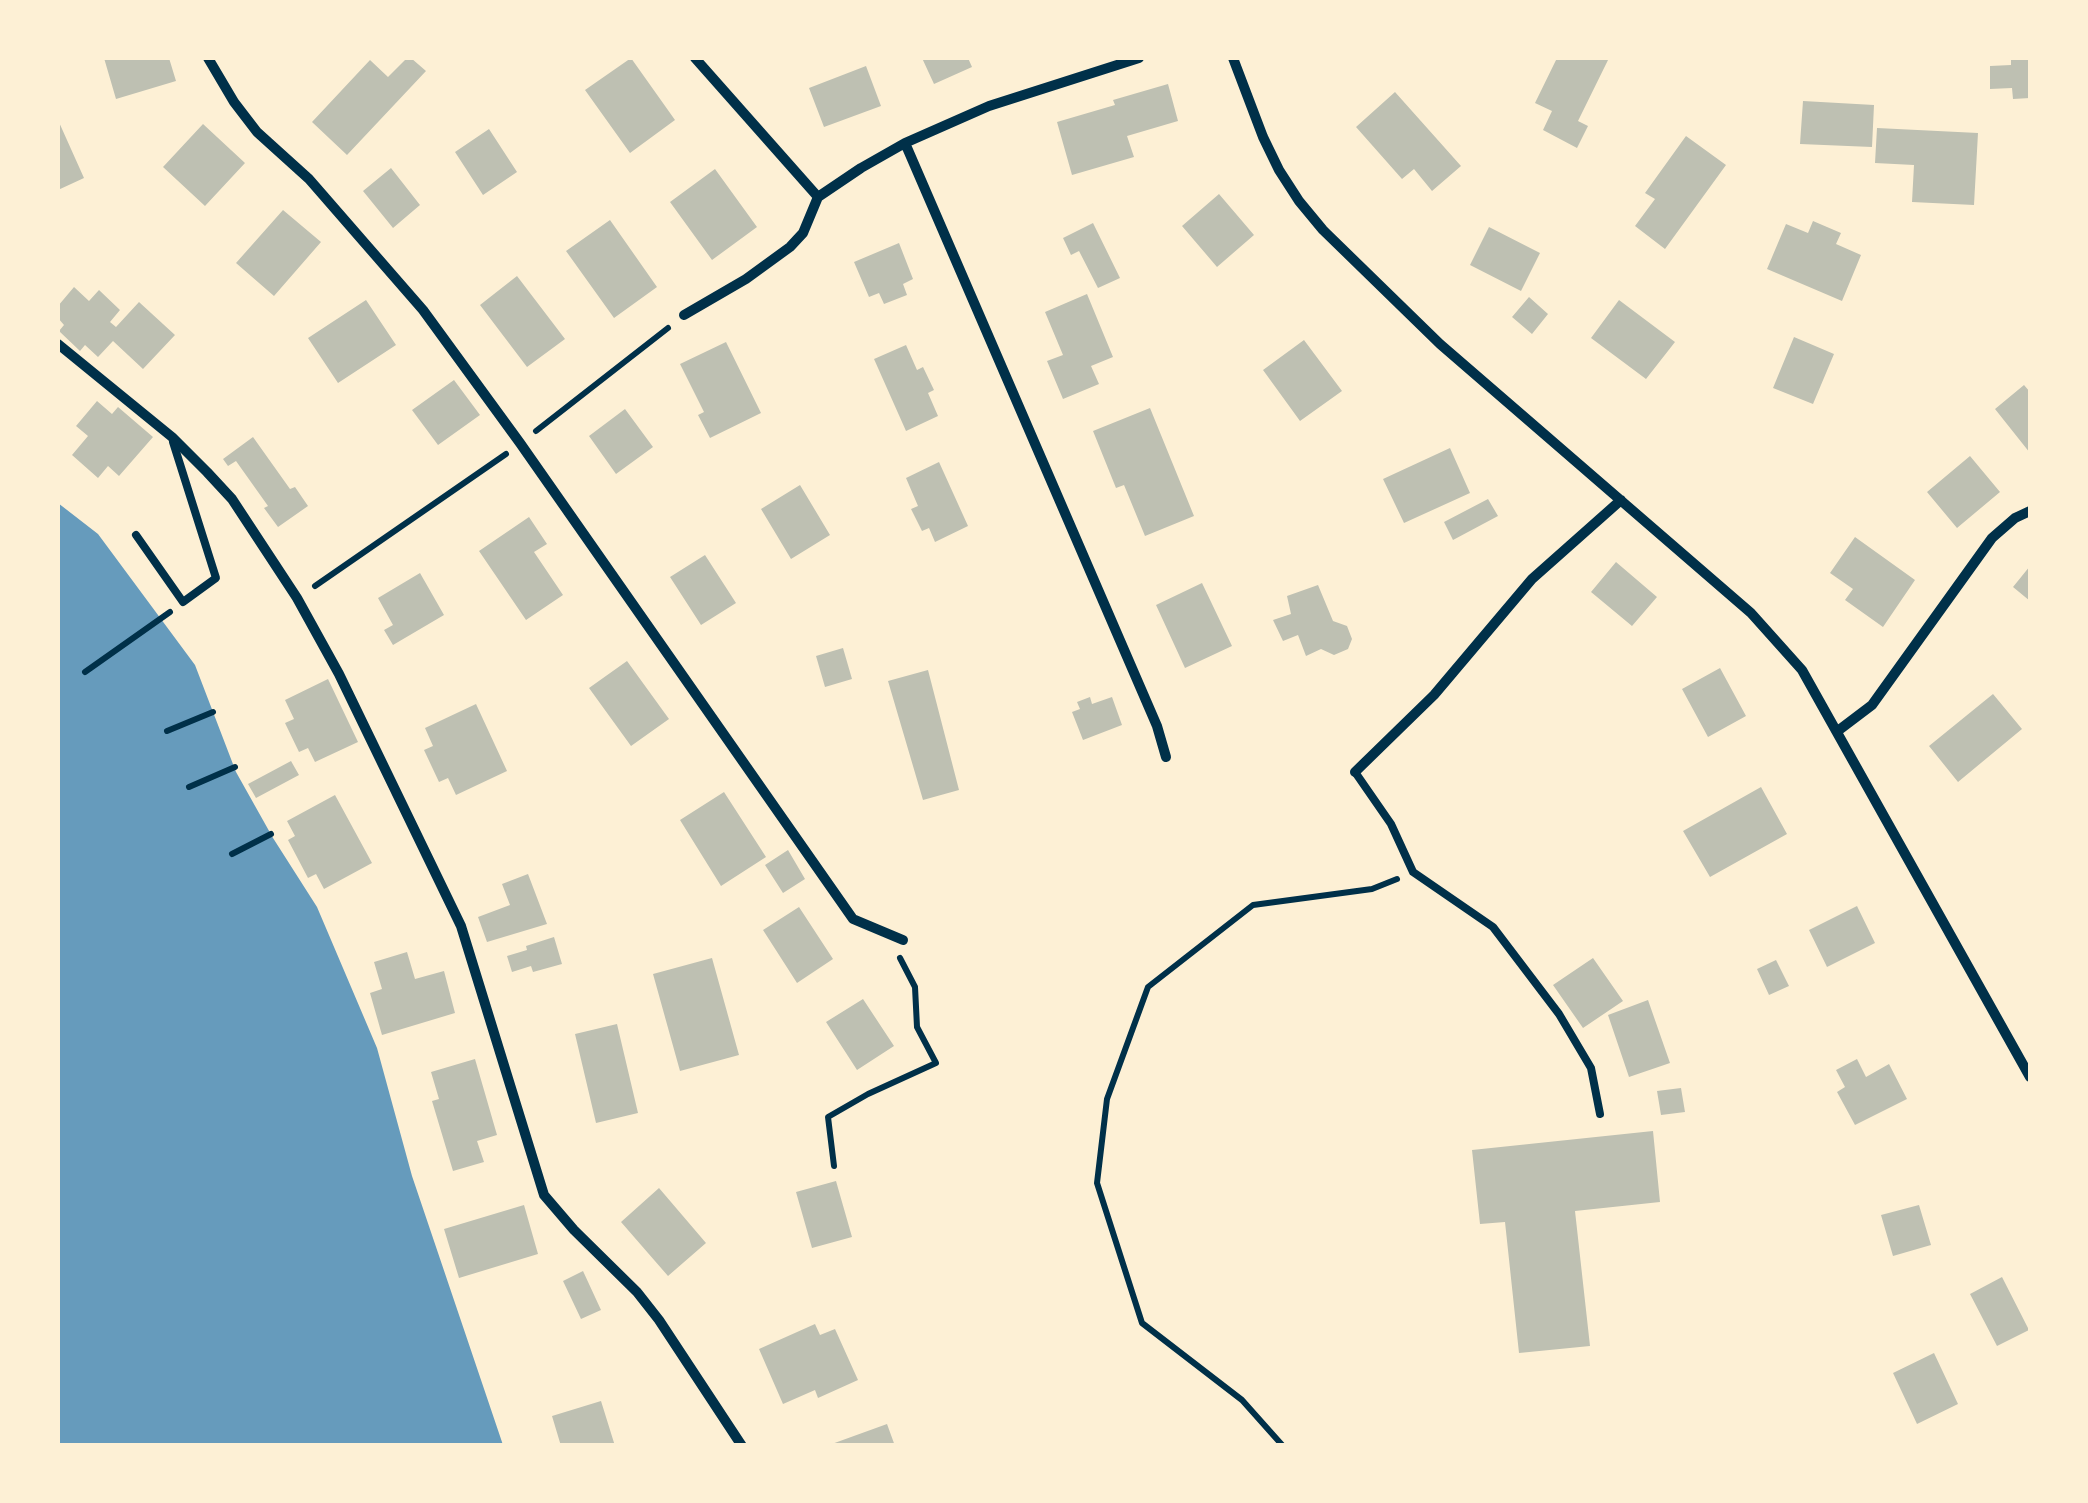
<!DOCTYPE html>
<style>
body{margin:0}
#map{position:relative;width:2088px;height:1503px;overflow:hidden;background:#fdf0d5;font-family:"Space Grotesk",sans-serif}
canvas{display:block}
.frame{position:absolute;inset:0;border:60px solid #fdf0d5;pointer-events:none}
</style>
<div id="map">
<canvas width="2088" height="1503"></canvas>
<div class="frame"></div>
</div>
<script>
const c = document.querySelector('canvas').getContext('2d');
c.lineJoin = 'round';
function paint(path, color) { c.fillStyle = color; c.fill(path, 'evenodd'); }
const toPath = rows => new Path2D(rows.map(r => 'M' + r).join(''));
function strokePath(path, color, width, dash) { c.strokeStyle = color; c.lineWidth = width; c.lineCap = dash ? 'butt' : 'round'; c.setLineDash(dash || []); c.stroke(path); }
paint(toPath([
 [58,503,98,534,195,665,236,772,273,838,317,907,377,1048,412,1176,503,1445,58,1445]
]), '#669bbc');
paint(toPath([
 [104,58,169,58,176,81,116,99],
 [407,58,411,58,426,71,347,155,312,122,370,60,388,77],
 [631,58,675,120,630,153,585,90],
 [922,58,968,58,972,67,934,84],
 [1557,58,1609,58,1578,121,1588,126,1577,148,1543,130,1552,111,1535,103],
 [2011,58,2030,58,2030,98,2013,99,2012,88,1990,89,1990,66,2011,65],
 [866,66,881,106,824,127,809,88],
 [1168,84,1178,121,1127,136,1134,157,1072,175,1057,122,1115,105,1113,100],
 [1395,92,1461,166,1432,191,1414,169,1402,179,1356,127],
 [1803,101,1874,105,1872,147,1800,144],
 [58,120,84,178,58,190],
 [203,124,245,163,205,206,163,167],
 [1877,128,1978,133,1974,205,1912,202,1914,165,1875,163],
 [489,129,517,172,483,195,455,152],
 [1686,136,1726,165,1665,249,1635,226,1655,199,1645,193],
 [391,168,420,205,393,228,363,191],
 [715,169,757,227,712,260,670,202],
 [1219,194,1254,235,1217,267,1182,226],
 [283,210,321,242,274,296,236,263],
 [610,220,657,287,614,318,566,251],
 [1813,221,1841,233,1836,244,1861,255,1842,301,1767,269,1786,224,1808,233],
 [1093,223,1120,278,1098,288,1079,251,1071,255,1063,238],
 [1489,227,1540,253,1521,291,1470,265],
 [899,243,913,279,903,284,907,295,884,304,879,293,869,297,854,262],
 [517,276,565,339,527,367,480,305],
 [74,287,89,301,99,290,120,310,110,322,116,327,139,302,175,335,143,369,113,341,98,357,85,345,80,351,59,331,64,325,58,318,58,306],
 [1087,294,1113,357,1091,366,1099,384,1063,399,1047,361,1063,355,1045,312],
 [1529,297,1548,314,1532,334,1512,317],
 [366,300,396,345,338,383,308,338],
 [1619,300,1675,342,1646,379,1591,338],
 [1794,337,1834,354,1813,404,1773,388],
 [1304,340,1342,391,1300,421,1263,370],
 [726,342,761,413,710,438,698,415,704,412,680,364],
 [906,345,917,370,923,367,934,390,928,393,938,416,906,431,874,359],
 [454,380,480,415,438,445,412,410],
 [2024,385,2030,392,2030,453,1995,409],
 [97,401,112,414,118,407,153,437,119,476,108,466,98,478,72,455,88,436,76,426],
 [1150,408,1194,516,1145,536,1124,485,1116,488,1093,431],
 [625,409,653,447,616,474,589,436],
 [253,437,290,489,295,487,308,506,278,527,264,508,268,506,236,461,228,466,223,459],
 [1450,448,1470,493,1404,523,1383,479],
 [1970,456,2000,492,1957,528,1927,492],
 [939,462,968,526,935,542,929,528,922,531,911,509,918,506,906,478],
 [800,485,830,535,791,559,761,509],
 [1488,499,1498,516,1453,540,1444,522],
 [529,517,547,544,534,552,563,595,526,620,479,551],
 [1855,537,1915,580,1883,627,1845,600,1853,589,1830,573],
 [705,555,736,603,701,625,670,577],
 [1616,562,1657,597,1632,626,1591,592],
 [2030,566,2030,601,2013,587],
 [420,573,444,615,393,645,384,630,393,625,378,598],
 [1202,583,1232,646,1185,668,1156,605],
 [1318,585,1333,621,1347,626,1352,639,1348,649,1334,655,1321,649,1306,656,1298,635,1283,641,1273,620,1291,614,1287,596],
 [843,648,852,679,825,687,816,656],
 [627,661,669,719,631,746,589,688],
 [1720,668,1746,716,1708,737,1682,689],
 [928,670,959,790,923,800,888,681],
 [328,679,358,742,315,762,308,748,299,752,285,723,294,719,285,700],
 [1993,694,2022,729,1958,782,1929,746],
 [1090,697,1092,704,1112,697,1122,725,1083,740,1072,712,1080,709,1077,702],
 [476,704,507,771,456,795,448,778,439,782,424,750,433,746,425,728],
 [291,761,299,775,256,798,248,784],
 [1761,787,1787,834,1710,877,1683,831],
 [724,792,766,857,721,886,680,820],
 [335,795,372,863,324,889,316,874,308,878,288,840,295,836,287,821],
 [788,850,805,879,783,893,765,865],
 [528,874,547,924,487,942,478,917,510,905,502,884],
 [1857,906,1875,943,1827,967,1809,930],
 [799,907,833,959,797,983,763,930],
 [554,937,562,964,533,972,531,966,512,972,507,956,527,950,526,946],
 [407,952,415,979,444,971,455,1013,382,1035,370,993,382,989,374,962],
 [712,958,739,1055,680,1071,653,974],
 [1593,958,1623,1001,1583,1028,1553,985],
 [1776,960,1789,986,1769,995,1757,969],
 [863,999,894,1046,857,1070,826,1022],
 [1648,1000,1670,1063,1629,1077,1608,1015],
 [617,1024,638,1113,596,1123,575,1034],
 [475,1059,497,1135,477,1141,484,1162,453,1171,432,1101,439,1099,431,1072],
 [1857,1059,1866,1077,1889,1064,1907,1099,1855,1125,1837,1092,1845,1087,1836,1070],
 [1681,1088,1685,1112,1661,1115,1657,1091],
 [1653,1131,1660,1202,1575,1211,1590,1346,1519,1353,1505,1222,1480,1224,1472,1150],
 [836,1181,852,1237,812,1248,796,1192],
 [659,1188,706,1243,668,1276,621,1222],
 [524,1205,538,1254,459,1278,444,1229],
 [1919,1205,1931,1245,1893,1256,1881,1215],
 [583,1271,601,1310,581,1319,563,1281],
 [2002,1277,2029,1330,1997,1346,1970,1294],
 [815,1324,820,1335,835,1329,858,1380,818,1398,815,1390,783,1404,759,1349],
 [1934,1353,1958,1404,1917,1424,1893,1373],
 [601,1401,615,1446,561,1446,552,1416],
 [887,1424,895,1446,829,1446,829,1445]
]), '#bec0b2');
strokePath(toPath([
 [536,431,668,328],
 [315,586,506,454],
 [85,672,170,612],
 [167,731,213,712],
 [189,787,235,767],
 [232,854,271,834],
 [834,1166,828,1117,868,1094,936,1063,917,1027,915,987,900,958],
 [1283,1446,1242,1400,1142,1323,1097,1183,1107,1099,1148,987,1253,905,1372,889,1397,879]
]), '#003049', 6);
strokePath(toPath([
 [136,535,183,602,216,578,173,442],
 [1355,772,1391,824,1413,872,1493,927,1559,1014,1591,1068,1600,1114]
]), '#003049', 8);
strokePath(toPath([
 [208,58,234,102,257,132,309,179,423,310,520,443,853,919,903,940],
 [695,58,818,197],
 [1233,58,1263,137,1279,170,1299,201,1323,230,1440,344,1751,613,1802,670,2030,1077],
 [905,143,1157,726,1166,757],
 [684,315,746,279,790,247,803,233,818,197,861,168,905,143,989,106,1139,58],
 [58,344,172,437,207,472,232,499,297,598,339,674,461,926,544,1195,574,1230,637,1292,659,1320,742,1446],
 [1839,730,1872,705,1992,538,2015,518,2030,511],
 [1355,772,1434,695,1532,579,1621,500]
]), '#003049', 10);
</script>
